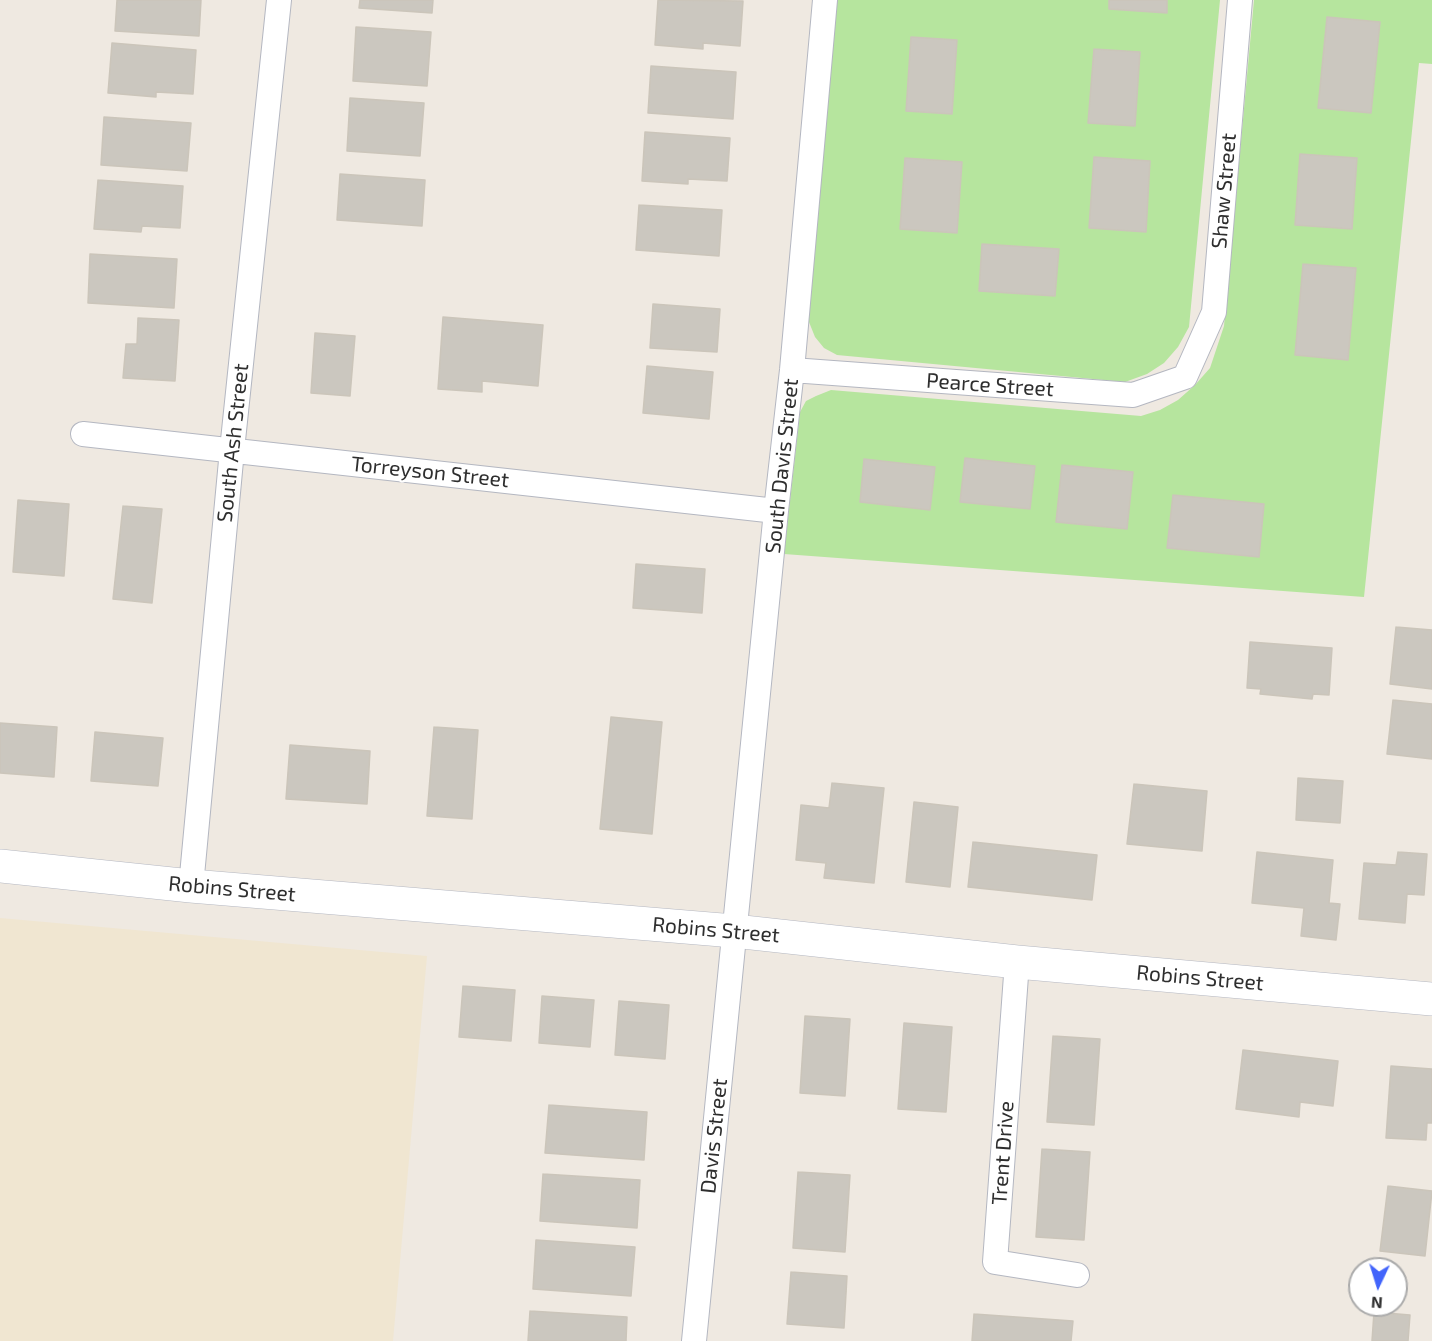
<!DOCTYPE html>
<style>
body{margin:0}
#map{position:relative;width:1432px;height:1341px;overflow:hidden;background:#efe9e1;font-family:"Exo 2",sans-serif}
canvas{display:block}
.north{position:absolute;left:1348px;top:1257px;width:60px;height:60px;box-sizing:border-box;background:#fff;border:2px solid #ababab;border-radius:50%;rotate:184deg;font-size:16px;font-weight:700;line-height:24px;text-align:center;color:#2e2e2e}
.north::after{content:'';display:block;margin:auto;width:21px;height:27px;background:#4264fb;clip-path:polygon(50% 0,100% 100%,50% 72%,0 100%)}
</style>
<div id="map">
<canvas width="1432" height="1341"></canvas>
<div class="north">N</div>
</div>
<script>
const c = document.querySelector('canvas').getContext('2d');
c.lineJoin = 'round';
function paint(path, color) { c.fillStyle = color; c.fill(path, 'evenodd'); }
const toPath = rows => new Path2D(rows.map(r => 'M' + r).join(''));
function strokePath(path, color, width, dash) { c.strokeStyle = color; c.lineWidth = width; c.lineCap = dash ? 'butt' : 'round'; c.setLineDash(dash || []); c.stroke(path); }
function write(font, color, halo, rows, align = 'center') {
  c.font = font + ' "Exo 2",sans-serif'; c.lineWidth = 4.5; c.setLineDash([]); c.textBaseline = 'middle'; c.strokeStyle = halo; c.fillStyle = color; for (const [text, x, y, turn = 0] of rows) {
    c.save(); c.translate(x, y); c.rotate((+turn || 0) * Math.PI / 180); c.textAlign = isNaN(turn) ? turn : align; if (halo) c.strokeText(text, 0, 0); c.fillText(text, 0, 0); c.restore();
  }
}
paint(toPath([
 [0,918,427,956,393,1341,0,1341]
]), '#f0e6d1');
paint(toPath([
 [836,0,1220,0,1189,327,1178,347,1164,363,1147,374,1125,382,837,355,824,348,815,337,807,317],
 [1254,0,1432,0,1432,64,1419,63,1364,597,784,554,800,412,806,401,816,396,831,390,1141,416,1160,410,1178,400,1195,385,1210,368,1224,326]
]), '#b6e59e');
const building = toPath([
 [117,0,201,0,199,36,115,31,117,0],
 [360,0,433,0,432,13,359,8,360,0],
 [658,0,743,1,740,46,703,43,703,49,655,45,658,0],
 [1109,0,1167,0,1167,13,1109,9,1109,0],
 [1327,17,1380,22,1371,113,1318,108,1327,17],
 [356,27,431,32,427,86,353,81,356,27],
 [911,37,957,40,952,114,906,111,911,37],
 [112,43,196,50,193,94,156,92,156,97,108,93,112,43],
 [1094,49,1140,52,1135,126,1088,123,1094,49],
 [651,66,736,72,733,119,648,113,651,66],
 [350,98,424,103,420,156,347,151,350,98],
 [104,117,191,123,187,171,101,165,104,117],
 [645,132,730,138,727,181,688,179,688,184,642,181,645,132],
 [1300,154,1357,158,1352,229,1295,225,1300,154],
 [1094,157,1150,161,1146,232,1089,228,1094,157],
 [905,158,962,162,957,233,900,229,905,158],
 [340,174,425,180,422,226,337,220,340,174],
 [98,180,183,186,180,228,142,226,141,232,94,229,98,180],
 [639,205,722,210,719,256,636,250,639,205],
 [982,244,1059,249,1055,296,979,291,982,244],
 [90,254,177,259,174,308,88,303,90,254],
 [1303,264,1356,268,1348,360,1295,355,1303,264],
 [653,304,720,309,717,352,650,348,653,304],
 [443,317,543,325,538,386,482,381,482,392,438,389,443,317],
 [138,318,179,320,175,381,123,378,126,344,137,344,138,318],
 [315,333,355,336,350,396,311,393,315,333],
 [647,366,713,372,709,419,643,413,647,366],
 [965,458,1035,466,1030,509,960,502,965,458],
 [864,459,935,467,930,510,860,502,864,459],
 [1062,465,1133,472,1127,529,1056,522,1062,465],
 [1173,495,1264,504,1259,557,1167,548,1173,495],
 [18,500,69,504,64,576,13,572,18,500],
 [123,506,162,509,152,603,113,599,123,506],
 [636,564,705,569,702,613,633,608,636,564],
 [1396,627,1432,630,1432,689,1390,684,1396,627],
 [1250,642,1332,648,1329,695,1313,694,1312,699,1260,694,1261,689,1247,688,1250,642],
 [1393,700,1432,704,1432,759,1387,754,1393,700],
 [611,717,662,722,652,834,600,829,611,717],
 [0,723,57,727,54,777,0,773,0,723],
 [434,727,478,730,472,819,427,816,434,727],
 [95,732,163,738,158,786,91,781,95,732],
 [290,745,370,751,367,804,286,799,290,745],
 [1298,778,1343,781,1340,823,1296,820,1298,778],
 [832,783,884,788,874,883,824,878,826,863,796,860,801,805,829,808,832,783],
 [1134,784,1207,791,1202,851,1127,844,1134,784],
 [914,802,958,807,950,887,906,882,914,802],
 [973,842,1097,855,1092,900,968,887,973,842],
 [1257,852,1333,860,1329,903,1340,904,1336,940,1301,936,1304,908,1252,903,1257,852],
 [1398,852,1427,854,1424,895,1407,894,1405,923,1359,919,1364,863,1396,865,1398,852],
 [463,986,515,990,511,1041,459,1037,463,986],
 [542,996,594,1000,590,1047,539,1043,542,996],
 [619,1001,669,1005,665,1059,615,1055,619,1001],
 [805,1016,850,1019,845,1096,800,1093,805,1016],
 [904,1023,952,1027,946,1112,898,1109,904,1023],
 [1053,1036,1100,1039,1094,1125,1047,1122,1053,1036],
 [1243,1050,1338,1061,1333,1106,1300,1102,1299,1117,1236,1109,1243,1050],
 [1391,1066,1432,1069,1432,1123,1427,1123,1426,1140,1386,1138,1391,1066],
 [549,1105,647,1112,644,1160,545,1153,549,1105],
 [1042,1149,1090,1152,1084,1240,1036,1237,1042,1149],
 [798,1172,850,1175,845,1252,793,1248,798,1172],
 [543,1174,640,1180,637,1228,540,1221,543,1174],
 [1388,1186,1432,1191,1425,1256,1380,1251,1388,1186],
 [536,1240,635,1247,631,1296,533,1289,536,1240],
 [791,1272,847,1276,844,1328,787,1324,791,1272],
 [530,1311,627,1317,626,1341,528,1341,530,1311],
 [1374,1312,1410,1315,1408,1341,1372,1341,1374,1312],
 [974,1314,1073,1321,1071,1341,972,1341,974,1314]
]);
paint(building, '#cbc7bf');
strokePath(building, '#cbc5ba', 1.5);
const street = toPath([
 [792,370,1133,395,1185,377,1214,312,1240,0],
 [83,434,776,511],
 [191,886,232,450,279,0],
 [1017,962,995,1262,1077,1275],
 [694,1341,776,511,792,370,825,0]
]);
const secondary = toPath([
 [0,866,191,886,734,931,1017,962,1432,999]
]);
strokePath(street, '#b4b7c1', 26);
strokePath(secondary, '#b4b7c1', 34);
strokePath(street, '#fff', 24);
strokePath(secondary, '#fff', 33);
write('21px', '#2e2e2e', '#fff', [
 ["Shaw Street",1224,191,-85],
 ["Pearce Street",990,385,4],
 ["South Ash Street",233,443,-84],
 ["South Davis Street",782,466,-84],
 ["Torreyson Street",430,472,6],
 ["Robins Street",232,889,5],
 ["Robins Street",716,930,5],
 ["Robins Street",1200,978,5],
 ["Davis Street",714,1136,-84],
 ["Trent Drive",1003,1153,-86]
]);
</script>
